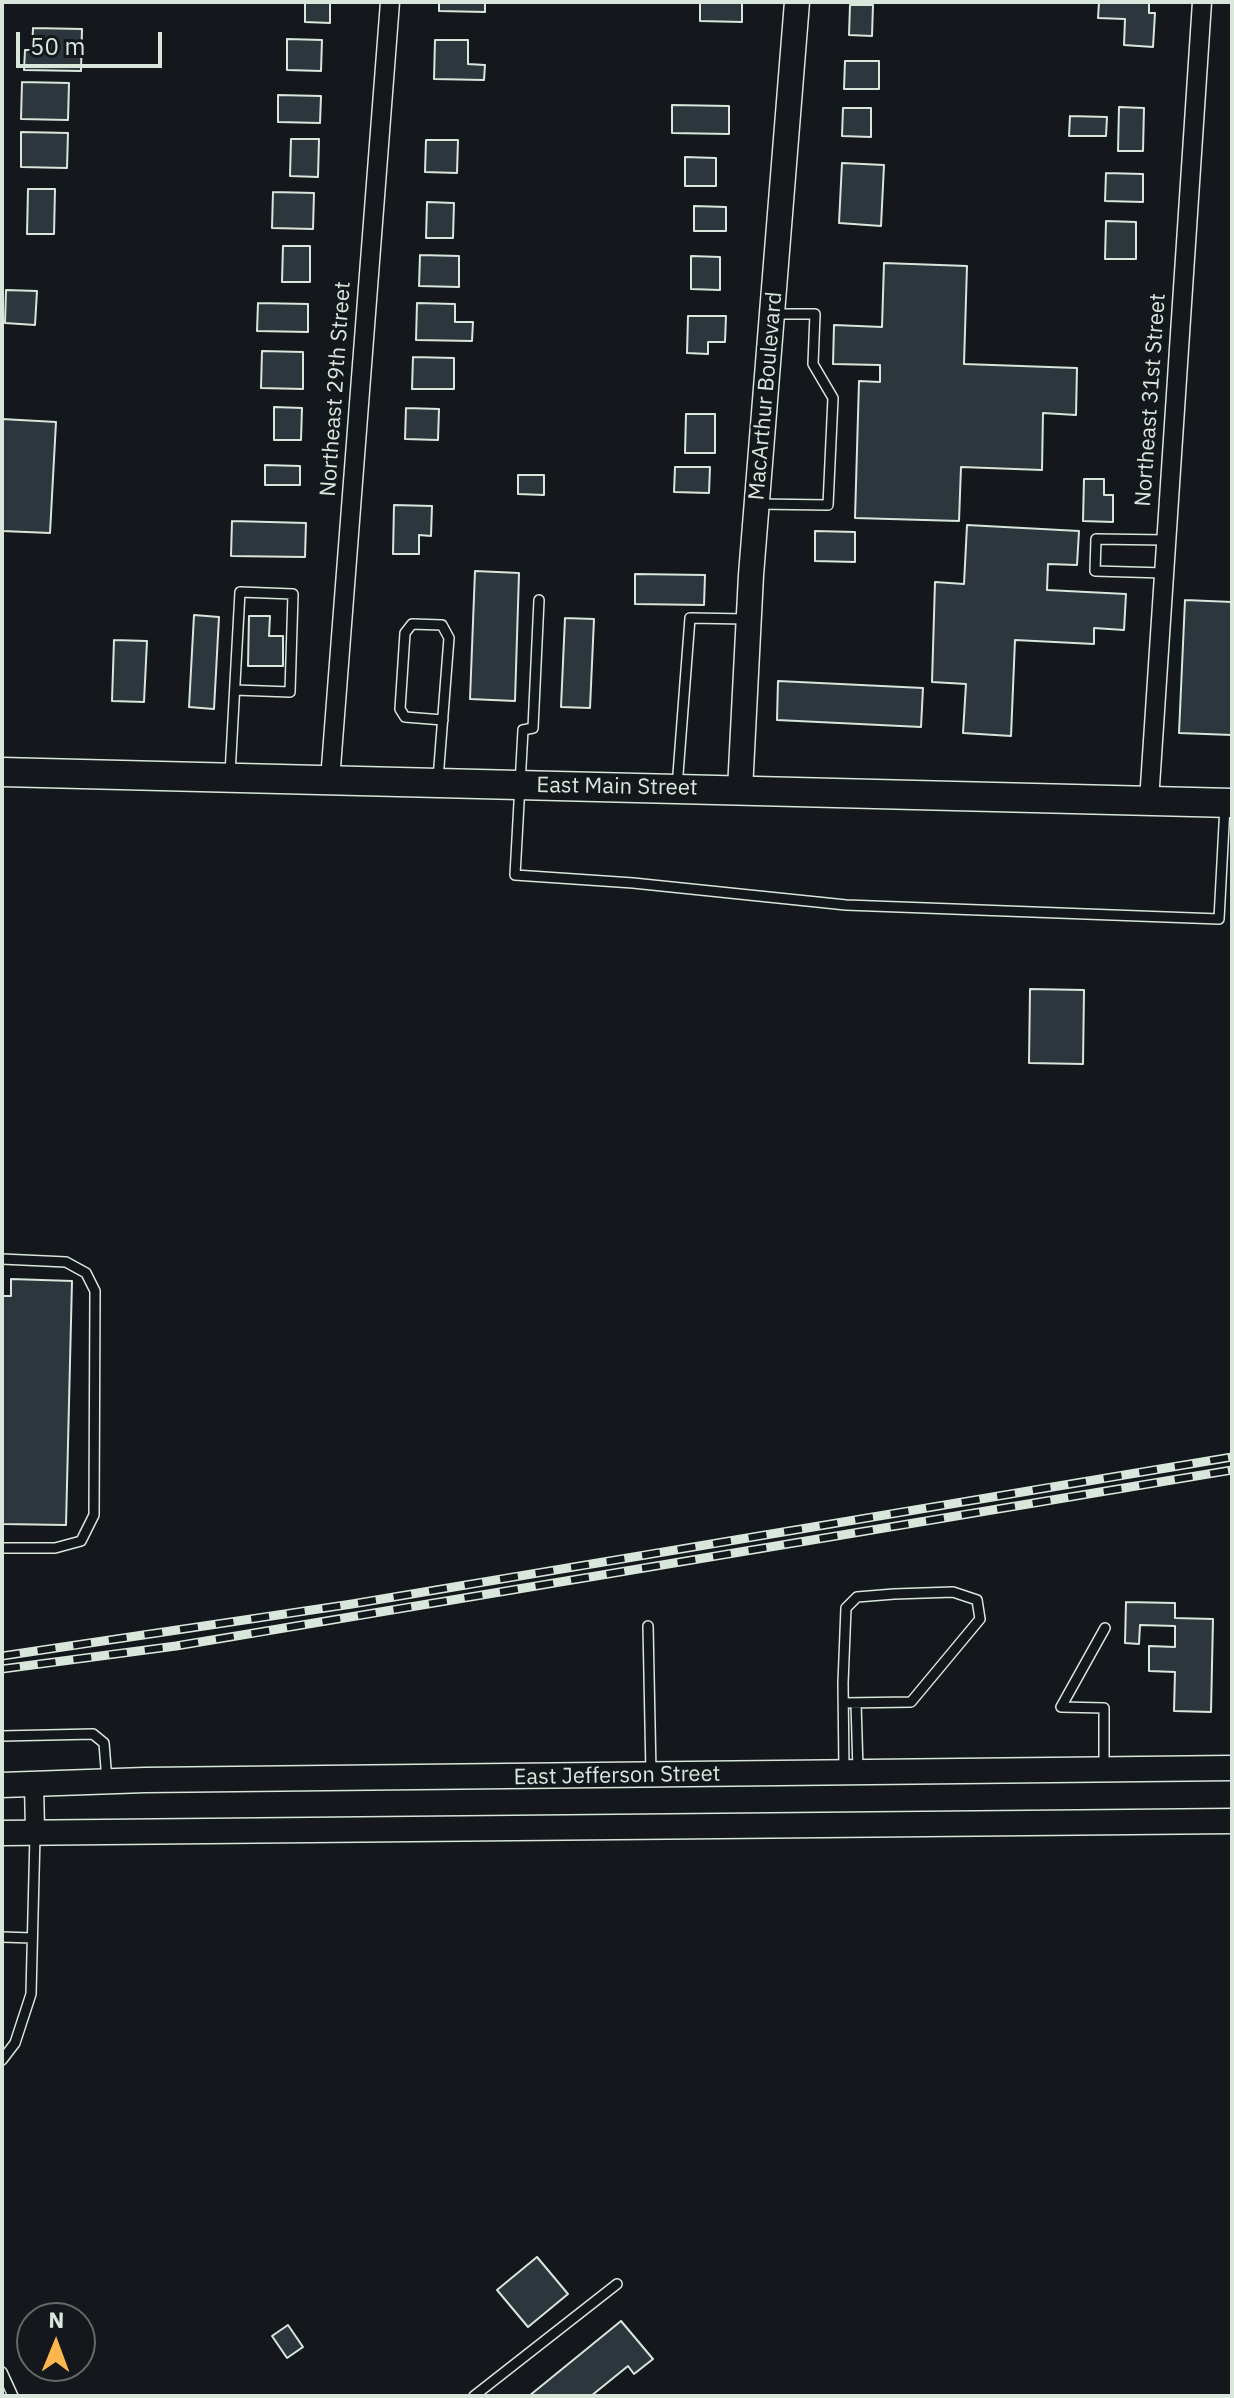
<!DOCTYPE html>
<style>
body{margin:0}
#map{position:relative;width:1234px;height:2398px;overflow:hidden;background:#14181c;font-family:"IBM Plex Sans",sans-serif}
canvas{display:block}
.frame{position:absolute;inset:0;border:4px solid #d8e6dc;pointer-events:none}
.north{position:absolute;left:16px;top:2302px;width:80px;height:80px;box-sizing:border-box;background:#14181c;border:2px solid #626a69;border-radius:50%;rotate:1deg;font-size:22px;font-weight:700;line-height:32px;text-align:center;color:#d8e6dc}
.north::after{content:'';display:block;margin:auto;width:28px;height:36px;background:#ffb74d;clip-path:polygon(50% 0,100% 100%,50% 72%,0 100%)}
.scale{position:absolute;left:16px;top:32px;width:146px;height:36px;box-sizing:border-box;border:4px solid #d8e6dc;border-top:0;padding-left:10px;font-size:24px;line-height:28px;white-space:nowrap;color:#d8e6dc;-webkit-text-stroke:6px #14181c;paint-order:stroke}
</style>
<div id="map">
<canvas width="1234" height="2398"></canvas>
<div class="frame"></div>
<div class="north">N</div>
<div class="scale">50 m</div>
</div>
<script>
const c = document.querySelector('canvas').getContext('2d');
c.lineJoin = 'round';
function paint(path, color) { c.fillStyle = color; c.fill(path, 'evenodd'); }
const toPath = rows => new Path2D(rows.map(r => 'M' + r).join(''));
function strokePath(path, color, width, dash) { c.strokeStyle = color; c.lineWidth = width; c.lineCap = dash ? 'butt' : 'round'; c.setLineDash(dash || []); c.stroke(path); }
function write(font, color, halo, rows, align = 'center') {
  c.font = font + ' "IBM Plex Sans",sans-serif'; c.lineWidth = 6; c.setLineDash([]); c.textBaseline = 'middle'; c.strokeStyle = halo; c.fillStyle = color; for (const [text, x, y, turn = 0] of rows) {
    c.save(); c.translate(x, y); c.rotate((+turn || 0) * Math.PI / 180); c.textAlign = isNaN(turn) ? turn : align; if (halo) c.strokeText(text, 0, 0); c.fillText(text, 0, 0); c.restore();
  }
}
const building = toPath([
 [305,2,330,2,330,23,305,22,305,2],
 [439,2,485,2,485,12,439,11,439,2],
 [700,2,742,2,742,22,700,21,700,2],
 [1099,2,1149,2,1149,13,1155,13,1153,47,1124,45,1125,19,1098,18,1099,2],
 [850,5,873,5,872,36,849,35,850,5],
 [33,28,82,29,81,71,24,70,25,50,32,50,33,28],
 [287,39,322,40,321,71,287,70,287,39],
 [435,40,468,40,468,64,485,65,484,80,434,79,435,40],
 [845,61,879,61,879,89,844,89,845,61],
 [22,82,69,83,68,120,21,119,22,82],
 [278,95,321,96,320,123,278,122,278,95],
 [672,105,729,106,729,134,672,133,672,105],
 [1119,107,1144,108,1143,151,1118,151,1119,107],
 [843,108,871,108,871,137,842,136,843,108],
 [1070,116,1107,117,1106,136,1069,136,1070,116],
 [21,132,68,133,67,168,21,167,21,132],
 [291,139,319,139,318,177,290,176,291,139],
 [426,140,458,140,457,173,425,172,426,140],
 [685,157,716,158,716,186,685,186,685,157],
 [842,163,884,165,881,226,839,223,842,163],
 [1106,173,1143,174,1143,202,1105,201,1106,173],
 [28,189,55,189,54,234,27,234,28,189],
 [273,192,314,193,313,229,272,228,273,192],
 [427,202,454,203,453,238,426,238,427,202],
 [694,206,726,207,726,231,694,231,694,206],
 [1106,221,1136,222,1136,259,1105,259,1106,221],
 [283,246,310,246,310,282,282,282,283,246],
 [420,255,459,256,459,287,419,286,420,255],
 [691,256,720,257,720,290,691,289,691,256],
 [884,263,967,266,964,364,1077,368,1076,415,1043,413,1042,470,961,467,959,521,855,518,859,381,880,382,880,365,833,364,834,325,882,327,884,263],
 [6,290,37,291,35,325,5,323,6,290],
 [258,303,308,304,308,332,257,331,258,303],
 [417,303,455,304,455,322,473,322,472,341,416,340,417,303],
 [688,316,726,316,725,342,708,342,708,354,687,353,688,316],
 [262,351,303,352,303,389,261,388,262,351],
 [413,357,454,358,454,389,412,389,413,357],
 [274,407,302,408,301,440,274,440,274,407],
 [406,408,439,409,438,440,405,439,406,408],
 [686,414,715,414,715,453,685,453,686,414],
 [2,419,56,422,50,533,2,531,2,419],
 [265,465,300,466,300,485,265,485,265,465],
 [675,467,710,467,709,493,674,492,675,467],
 [518,475,544,475,544,495,518,494,518,475],
 [1084,479,1104,479,1104,495,1113,495,1113,522,1083,521,1084,479],
 [394,505,432,506,431,536,419,535,419,554,393,554,394,505],
 [232,521,306,523,305,557,231,556,232,521],
 [967,525,1079,531,1077,565,1048,564,1047,590,1126,594,1124,630,1094,628,1094,644,1015,640,1011,736,963,733,966,684,932,682,935,582,964,584,967,525],
 [815,531,855,532,855,562,815,561,815,531],
 [475,571,519,573,515,701,470,699,475,571],
 [635,574,705,575,704,605,635,604,635,574],
 [1185,600,1232,602,1232,735,1179,733,1185,600],
 [194,615,219,617,214,709,189,707,194,615],
 [249,616,270,616,269,636,283,636,283,666,248,666,249,616],
 [565,618,594,619,590,708,561,707,565,618],
 [114,640,147,641,144,702,112,701,114,640],
 [778,681,923,688,921,727,777,720,778,681],
 [1030,989,1084,990,1083,1064,1029,1063,1030,989],
 [11,1279,72,1281,66,1525,2,1524,2,1296,11,1296,11,1279],
 [1126,1602,1175,1603,1175,1618,1213,1619,1211,1712,1174,1711,1175,1672,1149,1671,1149,1646,1175,1647,1175,1626,1140,1625,1139,1644,1125,1643,1126,1602],
 [537,2257,568,2294,528,2327,497,2290,537,2257],
 [621,2321,653,2359,634,2374,628,2366,591,2396,529,2396,621,2321],
 [288,2325,303,2347,287,2358,272,2336,288,2325]
]);
paint(building, '#2c363c');
strokePath(building, '#d8e6dc', 2);
const lane = toPath([
 [758,504,828,505,833,398,813,364,815,314,773,314],
 [1164,573,1095,571,1096,539,1166,540],
 [539,600,533,728,523,730,515,875,633,883,846,905,1219,919,1225,806],
 [230,774,240,592,293,594,290,692,235,690],
 [438,779,449,638,442,625,412,624,405,633,400,709,405,717,443,720],
 [677,787,690,618,746,619],
 [2,1259,66,1262,86,1273,95,1291,94,1515,81,1541,55,1548,2,1548],
 [648,1626,651,1773],
 [856,1703,858,1770],
 [2,1736,93,1734,104,1743,107,1781],
 [1104,1769,1104,1708,1061,1707,1105,1628],
 [844,1770,843,1683,846,1608,857,1597,894,1594,953,1592,977,1600,980,1619,911,1702,844,1703],
 [2,1937,32,1938],
 [2,2060,15,2043,31,1994,35,1835],
 [2,2372,13,2396],
 [474,2396,617,2284]
]);
const street = toPath([
 [330,780,390,2],
 [1149,801,1202,2],
 [34,1783,35,1832]
]);
const secondary = toPath([
 [740,790,751,575,797,2],
 [2,1785,145,1780,1232,1768],
 [2,1833,1232,1821]
]);
const primary = toPath([
 [2,772,1232,803]
]);
strokePath(lane, '#d8e6dc', 12);
strokePath(street, '#d8e6dc', 21);
strokePath(secondary, '#d8e6dc', 27);
strokePath(primary, '#d8e6dc', 31);
strokePath(lane, '#14181c', 9);
strokePath(street, '#14181c', 18);
strokePath(secondary, '#14181c', 24);
strokePath(primary, '#14181c', 28);
const rail = toPath([
 [2,1656,352,1604,1232,1457],
 [2,1669,176,1646,1232,1470]
]);
strokePath(rail, '#d8e6dc', 9);
strokePath(rail, '#14181c', 6, [18]);
write('22px', '#d8e6dc', '#14181c', [
 ["Northeast 29th Street",336,389,-86],
 ["MacArthur Boulevard",766,396,-85],
 ["Northeast 31st Street",1151,400,-86],
 ["East Main Street",617,787,1],
 ["East Jefferson Street",617,1776,-1]
]);
</script>
